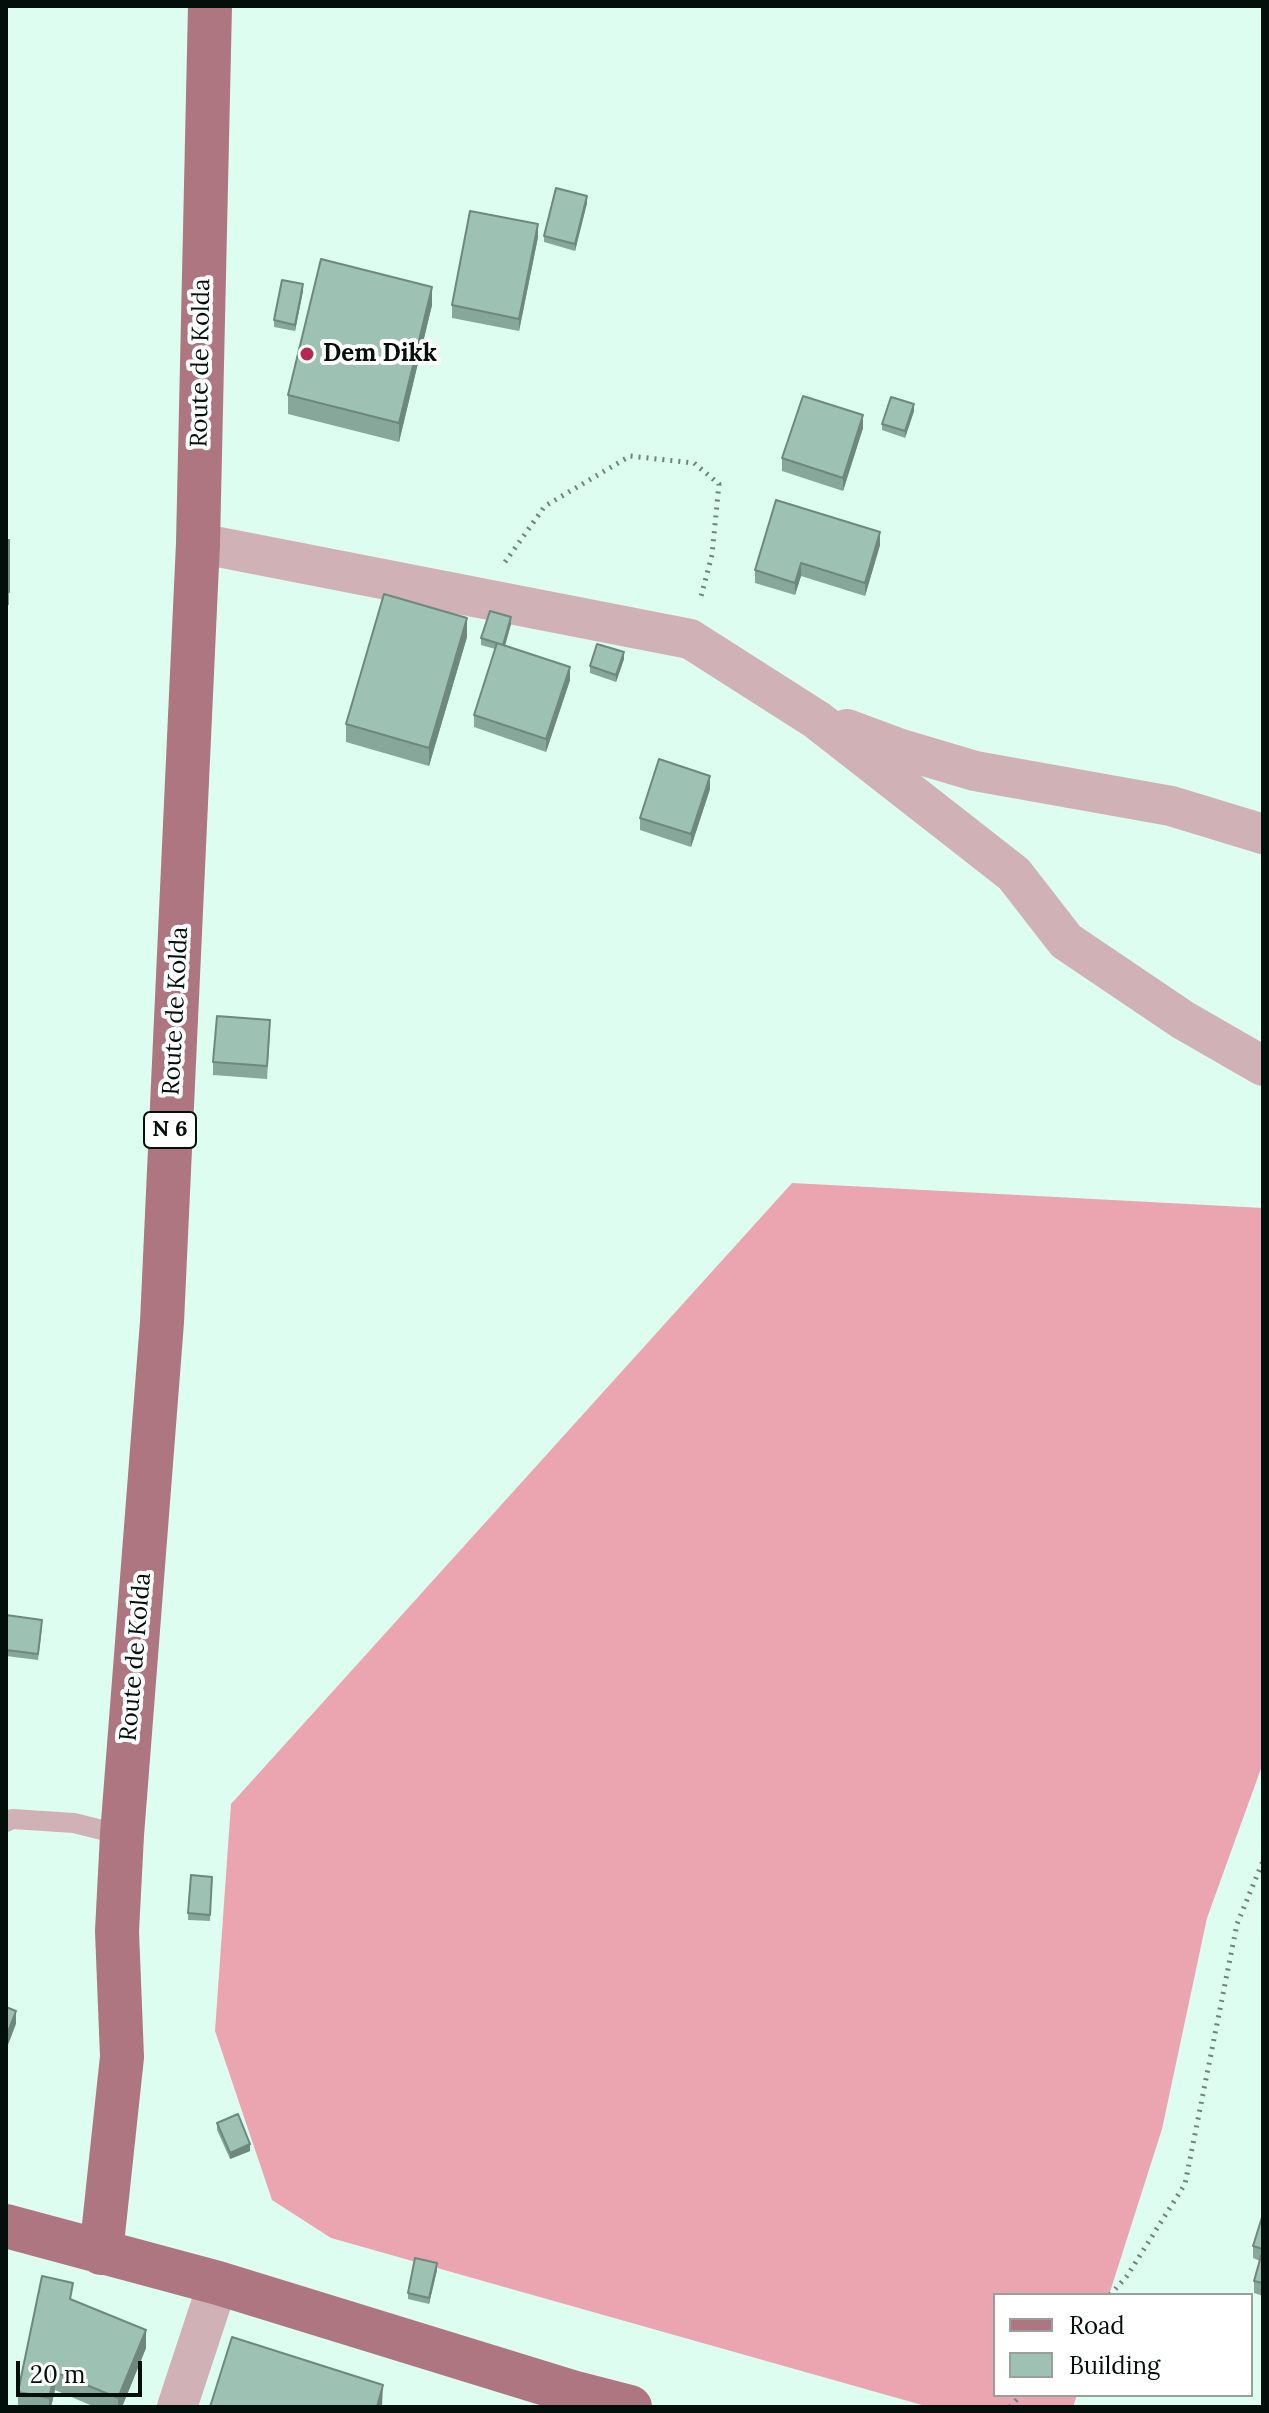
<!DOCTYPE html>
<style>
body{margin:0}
#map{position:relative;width:1269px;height:2413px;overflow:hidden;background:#defdf1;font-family:Lora,serif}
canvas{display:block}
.frame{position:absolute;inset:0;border:8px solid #030f0a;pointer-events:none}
.legend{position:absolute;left:993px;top:2293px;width:260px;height:104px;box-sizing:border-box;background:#fff;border:2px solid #9a9f9d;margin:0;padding:10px 14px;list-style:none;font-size:24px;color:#030f0a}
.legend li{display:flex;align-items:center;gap:16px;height:40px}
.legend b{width:40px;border:2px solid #9a9f9d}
.scale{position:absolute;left:16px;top:2361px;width:126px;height:36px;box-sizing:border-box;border:4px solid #030f0a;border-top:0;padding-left:10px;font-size:24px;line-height:28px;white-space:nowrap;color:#030f0a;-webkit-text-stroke:6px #fff;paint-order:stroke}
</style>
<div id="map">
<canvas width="1269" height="2413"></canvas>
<div class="frame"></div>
<ul class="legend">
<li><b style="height:10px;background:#ad7680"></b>Road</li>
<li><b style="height:22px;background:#9dc2b3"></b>Building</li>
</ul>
<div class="scale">20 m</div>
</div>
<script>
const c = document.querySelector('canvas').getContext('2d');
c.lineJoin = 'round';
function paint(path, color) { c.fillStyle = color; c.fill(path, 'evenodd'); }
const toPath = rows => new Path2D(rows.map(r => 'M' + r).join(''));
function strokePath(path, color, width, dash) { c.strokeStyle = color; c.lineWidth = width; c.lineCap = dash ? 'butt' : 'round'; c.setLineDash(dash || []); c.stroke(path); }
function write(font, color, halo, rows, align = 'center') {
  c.font = font + ' Lora,serif'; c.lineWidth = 8; c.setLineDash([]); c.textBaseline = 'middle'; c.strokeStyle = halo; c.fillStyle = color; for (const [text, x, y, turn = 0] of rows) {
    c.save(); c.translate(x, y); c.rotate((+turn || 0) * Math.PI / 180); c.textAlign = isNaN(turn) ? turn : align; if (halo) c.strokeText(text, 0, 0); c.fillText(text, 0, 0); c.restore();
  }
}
paint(toPath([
 [792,1183,1263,1208,1263,1763,1207,1918,1162,2129,1109,2295,995,2295,995,2395,1077,2395,1073,2407,929,2407,331,2238,272,2200,215,2031,231,1804]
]), '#eaa5b0');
strokePath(toPath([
 [505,562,545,506,630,456,694,463,719,484,712,555,700,600],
 [1110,2295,1127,2276,1185,2184,1237,1924,1263,1861],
 [1010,2407,1021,2395]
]), '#6f847c', 5, [2, 6]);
strokePath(toPath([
 [6,1822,12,1819,74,1823,122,1835]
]), '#d0b1b5', 20);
strokePath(toPath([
 [198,543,690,639,817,720,1014,874,1066,941,1183,1020,1263,1066],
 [847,729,901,749,975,771,1171,806,1263,834],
 [177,2407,218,2283]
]), '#d0b1b5', 40);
strokePath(toPath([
 [6,2226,218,2283,572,2392,630,2407],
 [101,2253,122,2057,117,1931,122,1835,162,1322,198,543,210,6]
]), '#ad7680', 44);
paint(toPath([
 [587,203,575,251,544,242,544,236],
 [538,237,519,331,452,318,452,305],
 [303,291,295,331,274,327,274,320],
 [432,305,399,442,288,414,288,395],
 [914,411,905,438,882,430,882,424],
 [863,428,843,491,782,471,782,458],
 [6,540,9,540,9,605,6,605],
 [880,545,865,596,801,576,795,595,755,583,755,570],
 [511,624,505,646,570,680,546,752,474,727,474,715,495,649,481,645,481,638],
 [467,637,429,766,346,742,346,724],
 [624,659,616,682,590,673,590,666],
 [710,789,691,847,640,830,640,818],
 [270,1033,267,1079,213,1075,213,1062],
 [6,1615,42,1627,38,1660,6,1656],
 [212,1877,210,1921,188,1920,188,1913],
 [217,2123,250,2151,230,2159,217,2130],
 [1263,2214,1263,2296,1254,2293,1254,2281,1260,2261,1253,2258,1253,2246],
 [437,2270,429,2304,408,2299,408,2293],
 [73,2300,146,2348,122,2407,95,2407,55,2390,51,2407,18,2407,18,2392]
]), '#87a79a');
paint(toPath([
 [587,196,587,203,575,251,575,244],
 [538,224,538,237,519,331,519,319],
 [303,284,303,291,295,331,295,325],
 [432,287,432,305,399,442,399,423],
 [914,404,914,411,905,438,905,431],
 [863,415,863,428,843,491,843,478],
 [880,532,880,545,865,596,865,583],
 [801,563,801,576,795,595,795,583],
 [511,617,511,624,503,652,503,645],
 [467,618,467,637,429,766,429,748],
 [624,652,624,659,616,682,616,675],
 [570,667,570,680,546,752,546,739],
 [710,776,710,789,691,847,691,834],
 [16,2011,16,2024,6,2050,6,2037],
 [250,2144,250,2151,230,2159,230,2153],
 [437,2263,437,2270,429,2304,429,2298],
 [146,2330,146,2348,122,2407,118,2407,118,2398],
 [55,2372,55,2390,51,2407,49,2407,49,2398],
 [383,2385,382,2407,377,2407]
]), '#6e887d');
const building = toPath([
 [556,188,587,196,575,244,544,236,556,188],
 [470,211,538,224,519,319,452,305,470,211],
 [321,259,432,287,399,423,288,395,321,259],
 [282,280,303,284,295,325,274,320,282,280],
 [803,396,863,415,843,478,782,458,803,396],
 [891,397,914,404,905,431,882,424,891,397],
 [776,500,880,532,865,583,801,563,795,583,755,570,776,500],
 [6,540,9,540,9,592,6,592,6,540],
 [384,594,467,618,429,748,346,724,384,594],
 [490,611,511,617,503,645,481,638,490,611],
 [497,643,570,667,546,739,474,715,497,643],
 [597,644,624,652,616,675,590,666,597,644],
 [659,759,710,776,691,834,640,818,659,759],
 [217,1016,270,1020,267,1066,213,1062,217,1016],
 [6,1615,42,1620,38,1654,6,1650,6,1615],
 [191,1875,212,1877,210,1915,188,1913,191,1875],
 [6,2007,16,2011,6,2037,6,2007],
 [238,2114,250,2144,230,2153,217,2123,238,2114],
 [1263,2214,1263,2249,1253,2246,1263,2214],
 [1263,2249,1263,2283,1254,2281,1263,2249],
 [415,2258,437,2263,429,2298,408,2293,415,2258],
 [42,2276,73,2283,70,2299,146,2330,118,2398,55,2372,49,2398,18,2392,42,2276],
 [232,2337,383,2385,377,2407,210,2407,232,2337]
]);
paint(building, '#9dc2b3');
strokePath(building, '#6e887d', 2);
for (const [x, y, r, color] of [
 [307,354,8,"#b62753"]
]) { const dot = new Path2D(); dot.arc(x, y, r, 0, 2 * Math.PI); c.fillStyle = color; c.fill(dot); strokePath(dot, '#fff', 3); }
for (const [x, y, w] of [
 [170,1130,52]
]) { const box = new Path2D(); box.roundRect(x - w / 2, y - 18, w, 36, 6); c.fillStyle = '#fff'; c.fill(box); strokePath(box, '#030f0a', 2); }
write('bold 22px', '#030f0a', null, [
 ["N 6",170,1130]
]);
write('bold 24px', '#030f0a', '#fff', [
 ["Dem Dikk",323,354]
], 'left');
write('24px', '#030f0a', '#fff', [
 ["Route de Kolda",201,363,-89],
 ["Route de Kolda",176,1011,-87],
 ["Route de Kolda",136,1657,-85]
]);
</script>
